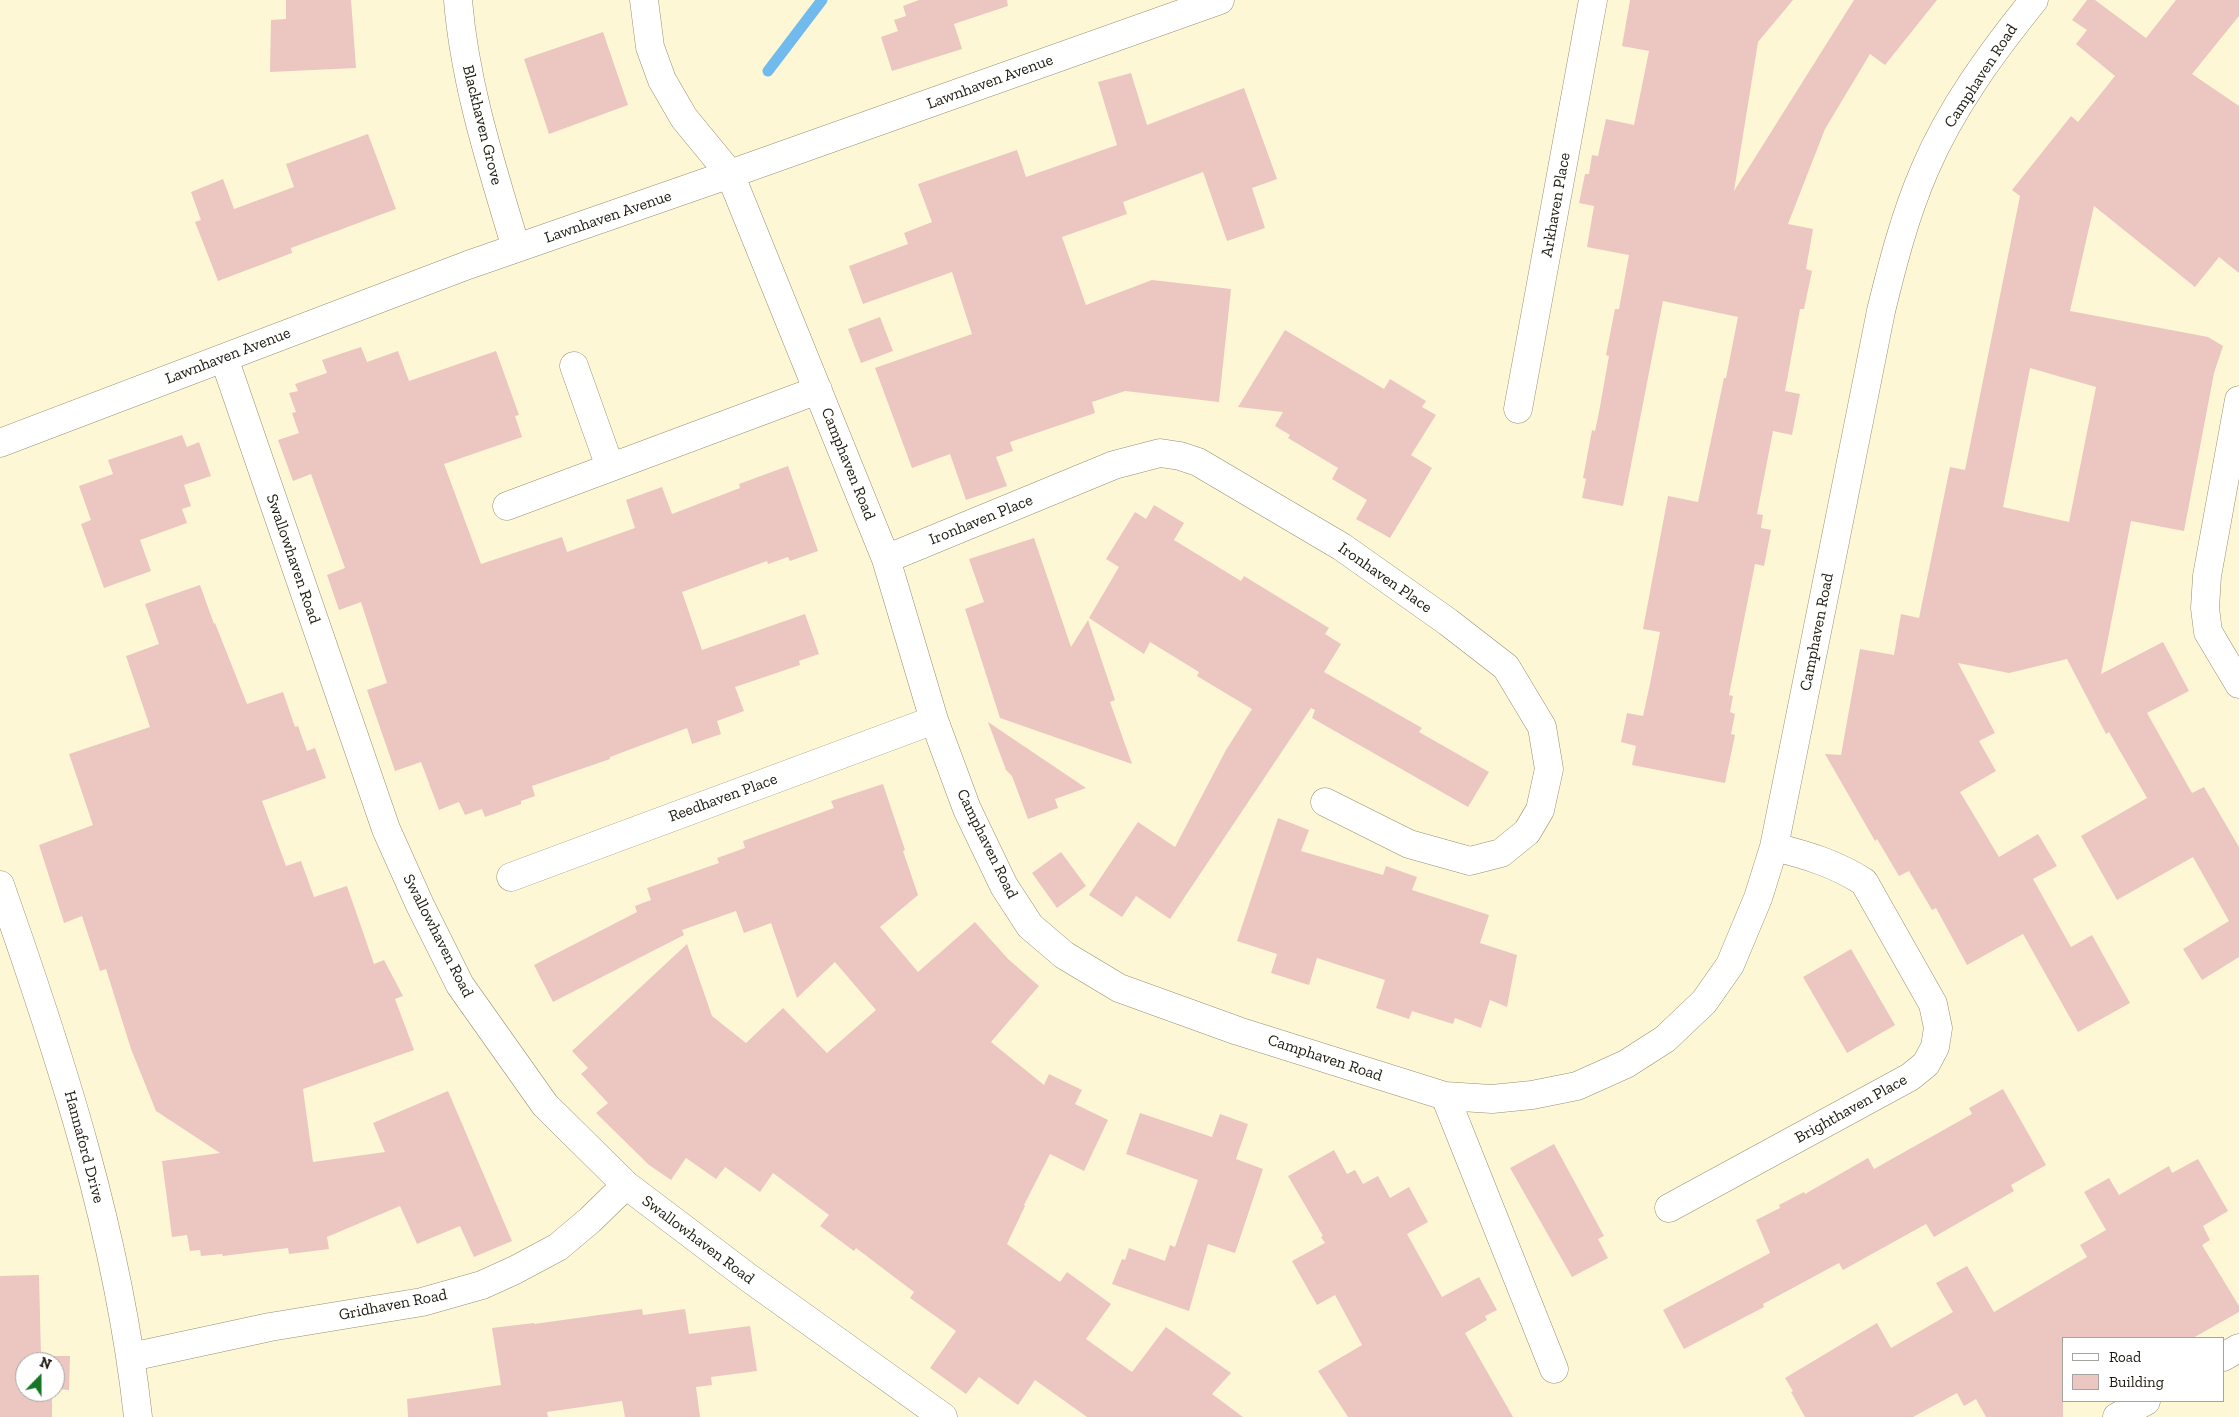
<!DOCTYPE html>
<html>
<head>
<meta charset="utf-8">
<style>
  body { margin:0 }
  #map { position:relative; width:2239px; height:1417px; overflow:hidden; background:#fef7d6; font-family:"Zilla Slab",serif }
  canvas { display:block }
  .legend { position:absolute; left:2062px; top:1337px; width:162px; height:65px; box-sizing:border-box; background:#fff; border:1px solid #a5a49f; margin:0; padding:6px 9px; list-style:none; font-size:15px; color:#1d1b0f }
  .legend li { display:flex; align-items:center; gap:10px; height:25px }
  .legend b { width:25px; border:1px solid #a5a49f }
  .north { position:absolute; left:15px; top:1352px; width:50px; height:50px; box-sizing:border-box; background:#fff; border:1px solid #a5a49f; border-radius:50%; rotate:22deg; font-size:14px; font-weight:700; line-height:20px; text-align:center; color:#1d1b0f }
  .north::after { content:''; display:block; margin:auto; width:18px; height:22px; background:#167626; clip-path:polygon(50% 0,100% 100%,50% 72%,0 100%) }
</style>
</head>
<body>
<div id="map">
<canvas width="2239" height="1417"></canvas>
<ul class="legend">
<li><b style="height:6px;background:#fff"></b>Road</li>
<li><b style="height:14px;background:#ecc6c1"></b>Building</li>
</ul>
<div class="north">N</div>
</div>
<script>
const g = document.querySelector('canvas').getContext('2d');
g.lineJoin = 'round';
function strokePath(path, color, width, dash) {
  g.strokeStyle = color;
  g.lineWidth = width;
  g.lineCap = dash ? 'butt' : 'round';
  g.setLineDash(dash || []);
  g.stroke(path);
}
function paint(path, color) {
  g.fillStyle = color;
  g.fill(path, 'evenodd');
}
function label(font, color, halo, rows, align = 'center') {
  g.font = font + ' "Zilla Slab",serif';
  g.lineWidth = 4;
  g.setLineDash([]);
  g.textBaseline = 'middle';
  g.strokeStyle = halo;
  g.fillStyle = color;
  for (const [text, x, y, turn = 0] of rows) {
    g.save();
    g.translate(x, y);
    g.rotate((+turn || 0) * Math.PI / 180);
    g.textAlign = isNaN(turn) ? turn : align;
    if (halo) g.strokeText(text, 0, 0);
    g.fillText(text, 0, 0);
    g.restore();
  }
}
strokePath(new Path2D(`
  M 768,71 L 822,0`), '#70baee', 11);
paint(new Path2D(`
  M 286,0 L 351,0 L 356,68 L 270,72 L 271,20 L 286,19 Z
  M 919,0 L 1007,0 L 1008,6 L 954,24 L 962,49 L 892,71 L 881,37 L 898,31 L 894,20 L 906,16 L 903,6 Z
  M 1630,0 L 1793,0 L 1758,42 L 1734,191 L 1854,0 L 1937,0 L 1885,65 L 1870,54 L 1825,129 L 1788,224 L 1813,229 L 1806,269 L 1812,271 L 1804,309 L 1800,309 L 1785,391 L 1800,394 L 1792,435 L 1773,431 L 1757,514 L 1763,515 L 1761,528 L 1771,530 L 1764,566 L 1755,564 L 1729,695 L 1733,696 L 1730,712 L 1735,714 L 1731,734 L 1735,735 L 1725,783 L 1632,765 L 1636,746 L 1621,742 L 1627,713 L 1643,716 L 1650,684 L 1660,632 L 1643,629 L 1668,496 L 1698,502 L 1724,378 L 1726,378 L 1738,317 L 1663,301 L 1623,506 L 1582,498 L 1586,479 L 1583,478 L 1592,430 L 1595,431 L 1599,412 L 1609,356 L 1606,355 L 1615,309 L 1619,309 L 1629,255 L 1587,247 L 1594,206 L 1579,203 L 1585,174 L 1589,174 L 1592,155 L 1598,156 L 1606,119 L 1634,125 L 1649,51 L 1622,46 Z
  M 2087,0 L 2095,0 L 2146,38 L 2176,0 L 2239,0 L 2239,16 L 2192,74 L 2239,106 L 2239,273 L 2219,257 L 2195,287 L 2094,206 L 2070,311 L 2208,337 L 2223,346 L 2214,373 L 2184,531 L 2131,521 L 2101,674 L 2163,642 L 2189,691 L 2147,713 L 2192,793 L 2204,787 L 2239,847 L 2239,957 L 2202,980 L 2183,949 L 2229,921 L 2193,857 L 2117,900 L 2081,836 L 2147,798 L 2109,732 L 2106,734 L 2067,659 L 2009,673 L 1958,663 L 1995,733 L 1979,741 L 1996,771 L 1960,792 L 1999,857 L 2038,834 L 2057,866 L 2033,879 L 2071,947 L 2092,935 L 2130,1003 L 2078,1032 L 2023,934 L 1967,965 L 1936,908 L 1932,910 L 1909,871 L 1899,876 L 1877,839 L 1875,841 L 1825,754 L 1841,755 L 1860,649 L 1894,655 L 1901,614 L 1919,618 L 1950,467 L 1965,470 L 2020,196 L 2012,190 L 2071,116 L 2078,122 L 2115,76 L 2076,44 L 2087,30 L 2072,20 ZM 2030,368 L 2096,387 L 2069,522 L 2003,507 Z
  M 603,32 L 628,105 L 549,134 L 524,59 Z
  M 1131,73 L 1147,125 L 1244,88 L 1277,179 L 1252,188 L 1265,228 L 1227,241 L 1203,172 L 1123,202 L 1127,214 L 1062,237 L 1086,305 L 1152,280 L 1231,289 L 1219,402 L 1125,391 L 1092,402 L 1095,413 L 1010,442 L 1013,451 L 996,457 L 1007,486 L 966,500 L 950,454 L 912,468 L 875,368 L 972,334 L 952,272 L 863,304 L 849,266 L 908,244 L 904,233 L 932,222 L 918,184 L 1017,150 L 1026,177 L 1117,145 L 1098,82 Z
  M 368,134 L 396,209 L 291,248 L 292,253 L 218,281 L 195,222 L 201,220 L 191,192 L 223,179 L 234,209 L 294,187 L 286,164 Z
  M 880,317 L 893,351 L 861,363 L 848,329 Z
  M 1285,330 L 1384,389 L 1390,379 L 1426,401 L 1422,407 L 1436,415 L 1411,455 L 1432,468 L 1390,538 L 1356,519 L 1367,500 L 1332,479 L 1338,468 L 1288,438 L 1290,435 L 1275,426 L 1283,412 L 1238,407 Z
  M 361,347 L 367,362 L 398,351 L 409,381 L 496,351 L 519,415 L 515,416 L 522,437 L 444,464 L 481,564 L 562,537 L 567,552 L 635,528 L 626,500 L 662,487 L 672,514 L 740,488 L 739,484 L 788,466 L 818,551 L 790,561 L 788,557 L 768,564 L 767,561 L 682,592 L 702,650 L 805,614 L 819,654 L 799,661 L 800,665 L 735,687 L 744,711 L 717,721 L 721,734 L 692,744 L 687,728 L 610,757 L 610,759 L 532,786 L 535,796 L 521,801 L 521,804 L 485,817 L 482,809 L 465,815 L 459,802 L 439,810 L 421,762 L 395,771 L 367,690 L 387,683 L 361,602 L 339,610 L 327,575 L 345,568 L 311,474 L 293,481 L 278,440 L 299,433 L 292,413 L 296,412 L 289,393 L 298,391 L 295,384 L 327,373 L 322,360 Z
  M 182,435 L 187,447 L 199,442 L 211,476 L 184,485 L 191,506 L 182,509 L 187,523 L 140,540 L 151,571 L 104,588 L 81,524 L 91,520 L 79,486 L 113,474 L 108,460 Z
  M 1154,505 L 1184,523 L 1174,540 L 1241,581 L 1244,576 L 1329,628 L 1325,634 L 1341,644 L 1324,672 L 1422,728 L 1419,732 L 1489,772 L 1468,807 L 1312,718 L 1315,710 L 1311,708 L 1170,919 L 1136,896 L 1122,917 L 1089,895 L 1138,822 L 1175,847 L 1226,750 L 1252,709 L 1197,676 L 1199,672 L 1150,642 L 1144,654 L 1089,618 L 1119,567 L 1106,559 L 1135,512 L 1146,519 Z
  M 1034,538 L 1071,647 L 1088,620 L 1115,700 L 1110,702 L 1132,764 L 1000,718 L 965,609 L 984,602 L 969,559 Z
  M 200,585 L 214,624 L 215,623 L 247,704 L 283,692 L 295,727 L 298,726 L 307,751 L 315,748 L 326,778 L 262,801 L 286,866 L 301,861 L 314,897 L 347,886 L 374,964 L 384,960 L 403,996 L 395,999 L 414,1050 L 303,1089 L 313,1162 L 385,1152 L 373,1123 L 448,1091 L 512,1241 L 474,1257 L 460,1226 L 417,1244 L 400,1206 L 327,1237 L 329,1249 L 289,1254 L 288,1248 L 223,1256 L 222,1254 L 201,1256 L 200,1250 L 190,1251 L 187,1235 L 172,1237 L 162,1161 L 220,1153 L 156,1111 L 131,1049 L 106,969 L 100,971 L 82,916 L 64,923 L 39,845 L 93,825 L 69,754 L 150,727 L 126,656 L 159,644 L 145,604 Z
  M 988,722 L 1086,788 L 1055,799 L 1058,808 L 1028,819 L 1012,776 L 1006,770 Z
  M 883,784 L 905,850 L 903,851 L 918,895 L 880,927 L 918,972 L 975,922 L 1008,959 L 1039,986 L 991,1042 L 1044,1085 L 1049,1074 L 1082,1090 L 1075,1104 L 1108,1120 L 1084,1171 L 1050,1154 L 1024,1205 L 1025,1206 L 1007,1244 L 1060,1282 L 1067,1272 L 1111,1304 L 1086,1339 L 1132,1372 L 1166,1327 L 1231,1373 L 1212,1394 L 1243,1417 L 1087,1417 L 1035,1380 L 1018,1405 L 979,1377 L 966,1394 L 930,1368 L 956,1331 L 910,1298 L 914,1292 L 856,1248 L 854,1251 L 820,1226 L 829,1215 L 773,1173 L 760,1192 L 725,1167 L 716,1179 L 686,1158 L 671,1180 L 649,1165 L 596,1113 L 608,1103 L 581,1074 L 588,1068 L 572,1051 L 687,944 L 712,1016 L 746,1043 L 783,1008 L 827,1053 L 876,1010 L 835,962 L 797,998 L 771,923 L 744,933 L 736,911 L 682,930 L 684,935 L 553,1002 L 534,965 L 637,912 L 635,906 L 651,900 L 647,888 L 719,863 L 717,858 L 745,848 L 743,841 L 834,808 L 831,801 Z
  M 1278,818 L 1309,830 L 1301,851 L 1383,875 L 1386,866 L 1417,877 L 1412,890 L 1489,915 L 1480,943 L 1517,955 L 1507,1007 L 1490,1000 L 1481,1028 L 1455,1018 L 1453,1024 L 1412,1011 L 1409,1019 L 1376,1008 L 1385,980 L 1317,958 L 1309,985 L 1271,973 L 1277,954 L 1237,941 Z
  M 1061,852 L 1086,886 L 1057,908 L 1032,873 Z
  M 1851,949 L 1895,1025 L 1847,1053 L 1803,977 Z
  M 2003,1089 L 2046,1165 L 2011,1185 L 2014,1191 L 1934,1237 L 1926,1224 L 1843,1270 L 1839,1263 L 1763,1304 L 1764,1307 L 1684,1349 L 1663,1310 L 1770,1253 L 1756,1220 L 1780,1208 L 1779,1205 L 1804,1192 L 1805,1194 L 1868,1158 L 1874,1169 L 1972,1114 L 1969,1108 Z
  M 1140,1113 L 1212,1137 L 1220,1114 L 1248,1124 L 1236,1159 L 1263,1169 L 1235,1253 L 1208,1244 L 1189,1311 L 1112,1284 L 1122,1259 L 1125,1260 L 1129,1248 L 1165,1261 L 1170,1245 L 1175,1247 L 1198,1180 L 1126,1154 Z
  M 1554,1144 L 1604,1236 L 1598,1239 L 1608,1258 L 1572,1277 L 1510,1168 Z
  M 1334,1150 L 1347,1174 L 1355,1170 L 1363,1184 L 1378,1176 L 1390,1198 L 1409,1187 L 1428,1222 L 1407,1234 L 1442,1297 L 1479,1277 L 1497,1310 L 1485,1316 L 1487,1320 L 1465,1333 L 1513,1417 L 1348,1417 L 1318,1371 L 1362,1345 L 1335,1295 L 1317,1305 L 1292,1261 L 1325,1243 L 1321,1237 L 1323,1236 L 1288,1176 Z
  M 2198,1159 L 2228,1211 L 2203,1226 L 2210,1240 L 2202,1245 L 2239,1306 L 2239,1312 L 2193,1338 L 2063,1338 L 2063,1417 L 1986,1417 L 1976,1399 L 1964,1406 L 1957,1393 L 1913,1417 L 1805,1417 L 1791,1392 L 1793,1391 L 1785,1378 L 1877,1323 L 1891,1348 L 1953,1312 L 1936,1283 L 1967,1266 L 1994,1312 L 2087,1257 L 2080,1245 L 2106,1230 L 2084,1192 L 2109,1178 L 2119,1195 L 2169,1166 L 2172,1173 Z
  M 39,1275 L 41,1356 L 70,1356 L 69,1390 L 55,1389 L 55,1362 L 25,1362 L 25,1392 L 52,1392 L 52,1417 L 0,1417 L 0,1276 Z
  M 642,1309 L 643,1315 L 685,1309 L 689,1334 L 750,1326 L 757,1371 L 711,1377 L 712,1385 L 696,1387 L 700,1417 L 625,1417 L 622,1401 L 547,1412 L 548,1417 L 408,1417 L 407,1399 L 501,1385 L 492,1328 L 534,1323 L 534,1324 Z`), '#ecc6c1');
const minor = new Path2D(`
  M 458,0 C 465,86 492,167 516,248
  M 644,0 L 650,47 L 662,80 L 684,118 L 730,174 L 886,559 L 934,720 L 967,809 L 1004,886 L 1030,926 L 1064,955 L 1119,988 L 1238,1031 L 1445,1096 L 1492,1099 L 1532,1095 L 1577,1086 L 1626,1064 L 1665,1039 L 1704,1002 L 1730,965 L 1758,898 L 1774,847 L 1881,311 C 1893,262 1905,215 1925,169 C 1951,108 1992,52 2034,0
  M 224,358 L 386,829 L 420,905 L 460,985 L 545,1105 L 626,1185 L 749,1278 L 943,1417
  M 574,366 L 610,467
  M 2239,400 L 2207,576 L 2205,608 L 2208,632 L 2239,684
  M 1518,409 L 1593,0
  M 0,443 L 468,265 L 730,174 L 1220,0
  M 507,506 L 818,390
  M 886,559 L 1114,465 L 1160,453 L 1180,456 L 1198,462 L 1342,547 L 1448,622 L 1506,667 L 1542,727 L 1549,769 L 1540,810 L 1527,832 L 1501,853 L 1470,861 L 1409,844 L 1325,802
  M 511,877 L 934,720
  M 1445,1096 L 1554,1369
  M 1669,1208 L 1910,1077 L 1926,1064 L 1935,1047 L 1938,1028 L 1933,1004 L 1864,882 C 1836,864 1807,855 1774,847
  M 131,1357 L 270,1327 L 422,1302 L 482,1285 L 515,1270 L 558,1247 L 590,1220 L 626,1185
  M 2223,1357 L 2239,1348
  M 2117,1417 L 2146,1401`);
const tertiary = new Path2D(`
  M 0,885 C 61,1058 118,1233 138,1417`);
strokePath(minor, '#969072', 29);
strokePath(tertiary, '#969072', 29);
strokePath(minor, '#fff', 28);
strokePath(tertiary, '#fff', 28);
label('16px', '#1d1b0f', '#fff', [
  ["Camphaven Road",1981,76,-57],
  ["Lawnhaven Avenue",990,82,-20],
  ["Blackhaven Grove",482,125,76],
  ["Arkhaven Place",1556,205,-80],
  ["Lawnhaven Avenue",608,217,-19],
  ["Lawnhaven Avenue",228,356,-21],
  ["Camphaven Road",848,464,68],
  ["Ironhaven Place",981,520,-22],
  ["Swallowhaven Road",293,559,71],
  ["Ironhaven Place",1385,578,35],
  ["Camphaven Road",1817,632,-79],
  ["Reedhaven Place",723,798,-20],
  ["Camphaven Road",987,844,64],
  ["Swallowhaven Road",438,936,63],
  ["Camphaven Road",1325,1058,18],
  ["Brighthaven Place",1851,1109,-29],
  ["Hannaford Drive",84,1147,75],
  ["Swallowhaven Road",698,1240,37],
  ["Gridhaven Road",393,1305,-11]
]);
</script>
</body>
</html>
